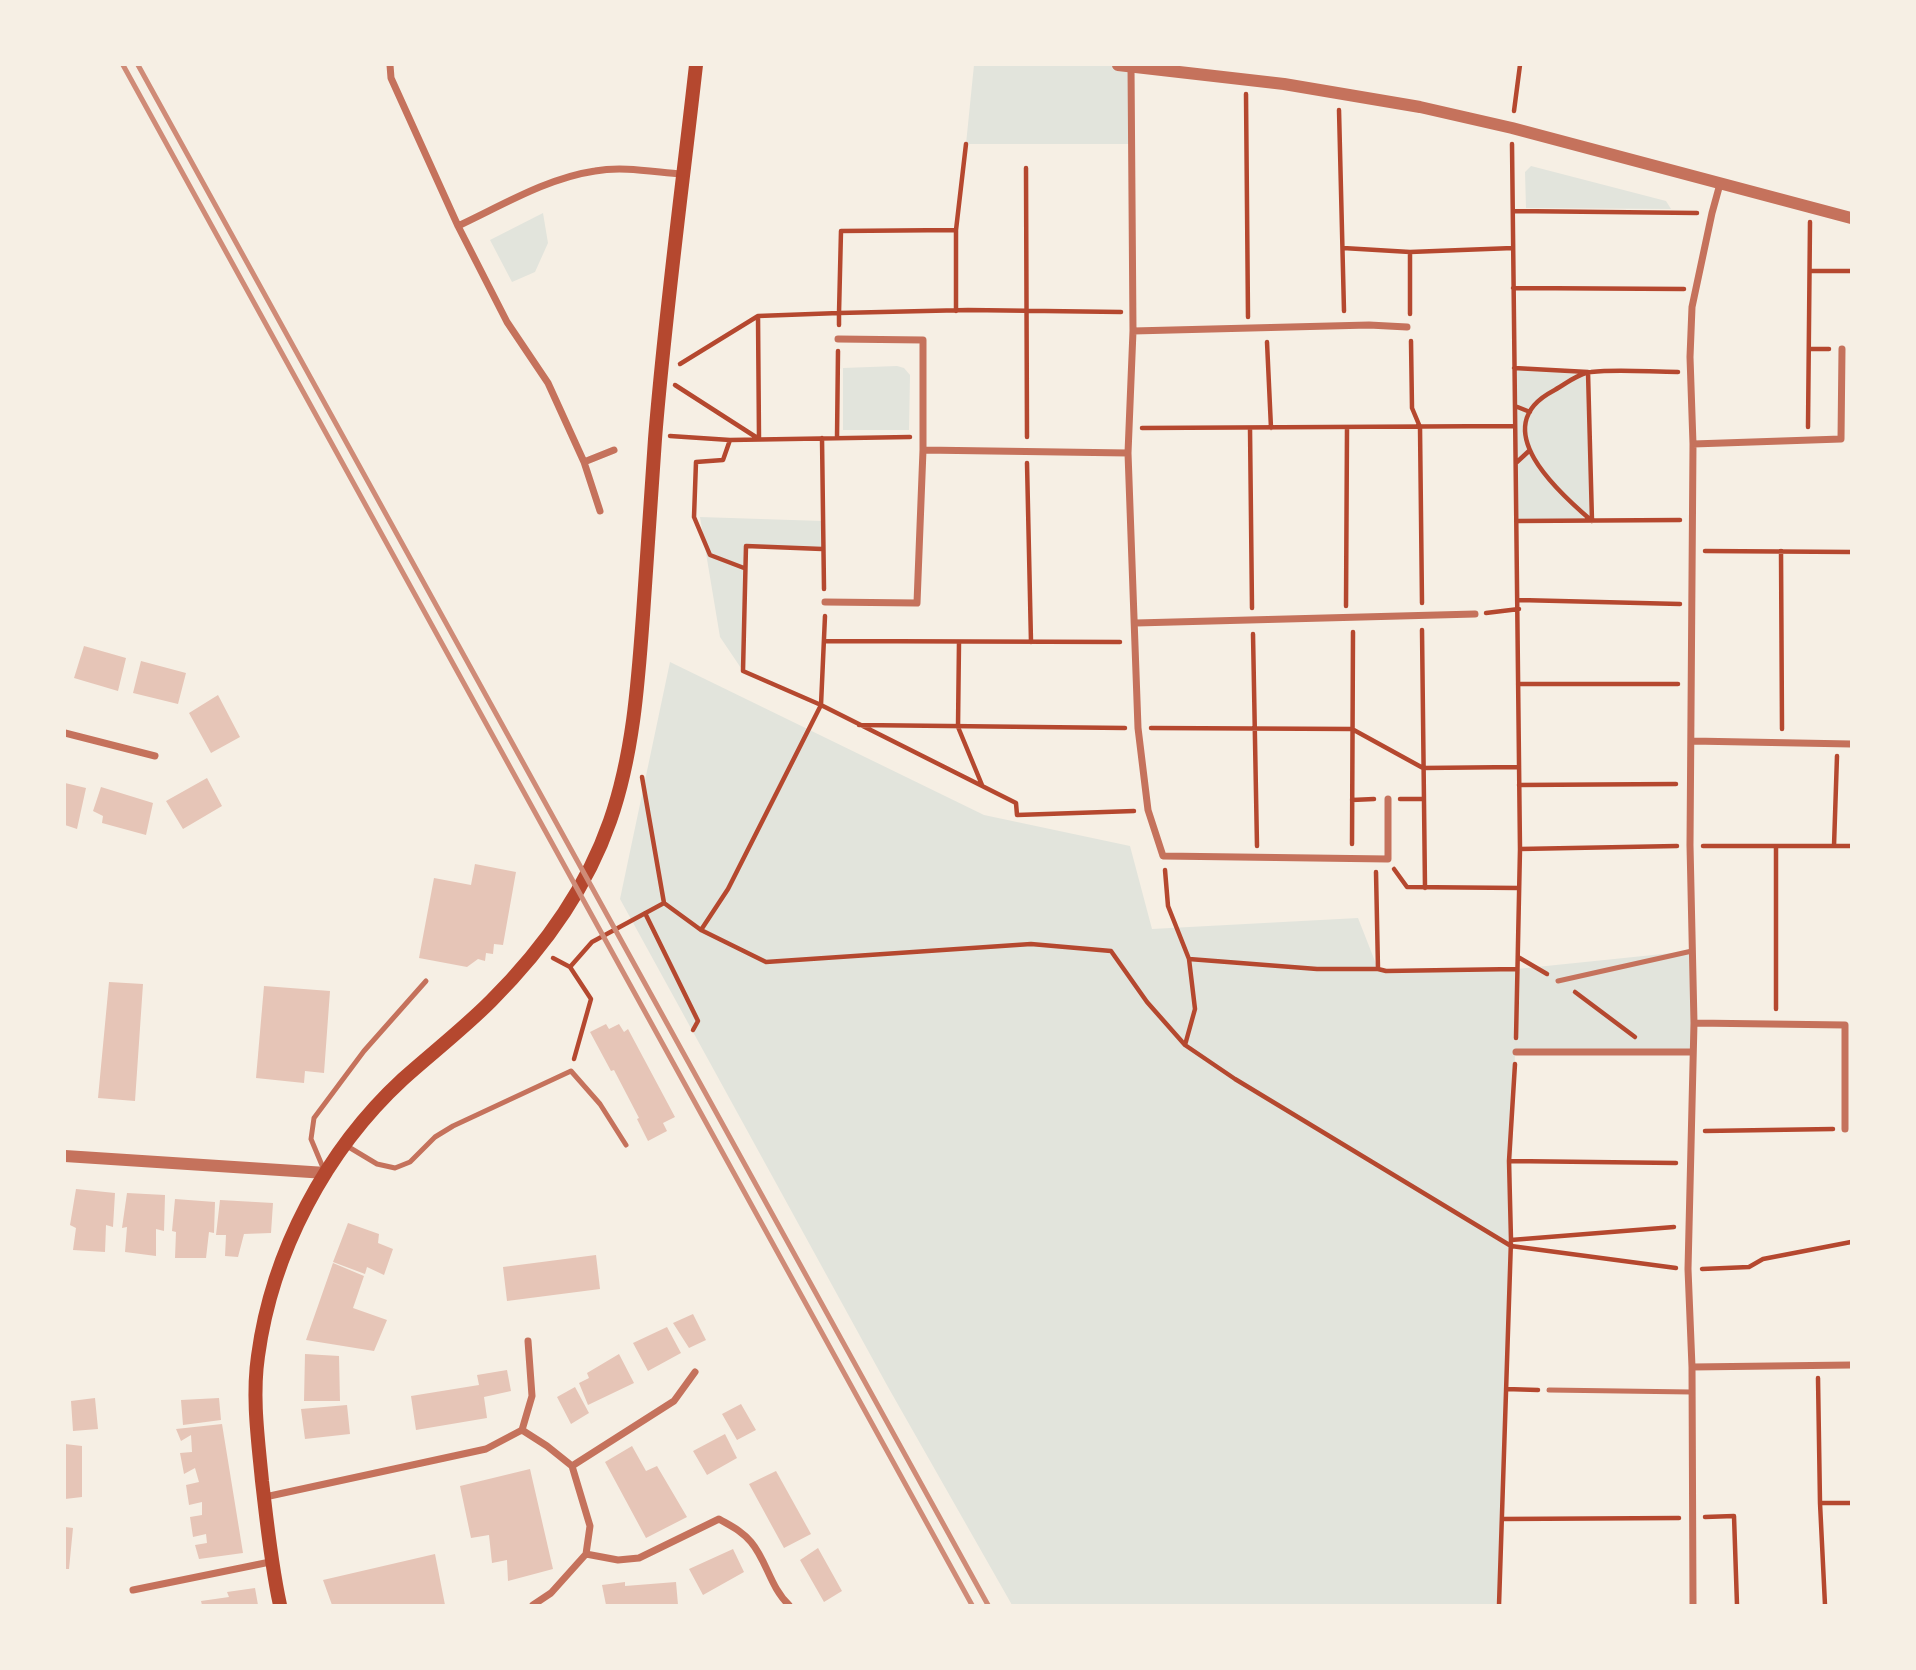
<!DOCTYPE html>
<html>
<head>
<meta charset="utf-8">
<style>
  body { margin:0 }
  #map { position:relative; width:1916px; height:1670px; overflow:hidden; background:#f6efe4; font-family:Montserrat,sans-serif }
  canvas { display:block }
  .frame { position:absolute; inset:0; border:66px solid #f6efe4; pointer-events:none }
</style>
</head>
<body>
<div id="map">
<canvas width="1916" height="1670"></canvas>
<div class="frame"></div>
</div>
<script>
const g = document.querySelector('canvas').getContext('2d');
g.lineJoin = 'round';
function paint(path, color) {
  g.fillStyle = color;
  g.fill(path, 'evenodd');
}
function strokePath(path, color, width, dash) {
  g.strokeStyle = color;
  g.lineWidth = width;
  g.lineCap = dash ? 'butt' : 'round';
  g.setLineDash(dash || []);
  g.stroke(path);
}
paint(new Path2D(`
  M 974,65 L 1131,66 L 1132,144 L 966,144 Z
  M 1531,166 L 1666,201 L 1671,209 L 1526,208 L 1525,172 Z
  M 543,213 L 548,243 L 535,272 L 512,282 L 490,240 Z
  M 897,366 L 904,368 L 910,375 L 909,430 L 843,430 L 843,368 Z
  M 1514,368 L 1588,372 L 1592,521 L 1517,521 Z
  M 700,517 L 822,521 L 822,549 L 746,546 L 743,671 L 720,637 Z
  M 670,662 L 984,815 L 1130,846 L 1152,929 L 1358,918 L 1378,969 L 1517,969 L 1692,951 L 1693,1052 L 1515,1053 L 1500,1605 L 1012,1605 L 888,1387 L 620,899 Z`), '#e2e4dc');
paint(new Path2D(`
  M 84,646 L 126,658 L 118,691 L 74,678 Z
  M 141,661 L 186,673 L 178,704 L 133,693 Z
  M 218,695 L 240,737 L 211,753 L 189,713 Z
  M 207,778 L 222,806 L 183,829 L 166,801 Z
  M 65,783 L 86,788 L 77,829 L 65,825 Z
  M 101,787 L 153,803 L 146,835 L 102,823 L 103,816 L 93,811 Z
  M 475,864 L 516,872 L 503,945 L 494,944 L 493,954 L 486,953 L 485,961 L 478,959 L 467,967 L 419,958 L 434,878 L 471,885 Z
  M 109,982 L 143,984 L 135,1101 L 98,1098 Z
  M 264,986 L 330,991 L 324,1073 L 305,1071 L 304,1083 L 256,1078 Z
  M 606,1024 L 609,1029 L 619,1024 L 624,1032 L 628,1029 L 675,1117 L 663,1123 L 667,1131 L 648,1141 L 637,1119 L 639,1118 L 614,1070 L 611,1071 L 590,1032 Z
  M 76,1189 L 115,1193 L 113,1227 L 106,1225 L 105,1252 L 73,1250 L 76,1228 L 70,1225 Z
  M 127,1193 L 165,1195 L 164,1231 L 156,1229 L 156,1256 L 125,1252 L 127,1227 L 122,1228 Z
  M 175,1199 L 215,1202 L 214,1233 L 209,1232 L 206,1258 L 175,1258 L 176,1232 L 172,1231 Z
  M 220,1200 L 273,1203 L 271,1233 L 244,1234 L 238,1257 L 225,1256 L 226,1235 L 216,1235 Z
  M 348,1223 L 379,1234 L 378,1243 L 393,1249 L 384,1275 L 367,1267 L 365,1274 L 333,1262 Z
  M 596,1255 L 600,1289 L 507,1301 L 503,1267 Z
  M 333,1263 L 364,1276 L 353,1308 L 387,1320 L 374,1351 L 306,1340 Z
  M 693,1314 L 706,1340 L 689,1348 L 673,1323 Z
  M 667,1327 L 681,1353 L 648,1371 L 633,1343 Z
  M 305,1354 L 339,1356 L 340,1401 L 304,1401 Z
  M 619,1354 L 634,1383 L 588,1405 L 579,1383 L 589,1378 L 587,1373 Z
  M 507,1370 L 511,1391 L 484,1397 L 487,1418 L 416,1430 L 411,1396 L 479,1385 L 477,1375 Z
  M 575,1387 L 589,1413 L 571,1424 L 557,1397 Z
  M 95,1398 L 98,1429 L 73,1431 L 71,1401 Z
  M 219,1398 L 221,1420 L 183,1425 L 181,1400 Z
  M 741,1404 L 756,1430 L 737,1440 L 722,1414 Z
  M 347,1405 L 350,1434 L 305,1439 L 301,1409 Z
  M 222,1424 L 243,1553 L 199,1559 L 195,1545 L 207,1543 L 206,1534 L 193,1537 L 190,1517 L 202,1515 L 202,1502 L 189,1505 L 186,1485 L 199,1482 L 195,1468 L 184,1474 L 180,1453 L 192,1452 L 191,1435 L 181,1441 L 176,1429 Z
  M 725,1434 L 737,1458 L 707,1475 L 693,1451 Z
  M 65,1444 L 82,1446 L 82,1497 L 65,1499 Z
  M 632,1446 L 646,1471 L 657,1466 L 687,1517 L 646,1538 L 605,1462 Z
  M 530,1469 L 553,1569 L 508,1581 L 507,1560 L 492,1563 L 489,1535 L 471,1538 L 460,1486 Z
  M 776,1471 L 811,1534 L 784,1548 L 749,1484 Z
  M 65,1527 L 73,1528 L 69,1569 L 65,1569 Z
  M 818,1548 L 842,1591 L 824,1602 L 800,1560 Z
  M 733,1549 L 744,1572 L 703,1595 L 689,1569 Z
  M 435,1554 L 445,1605 L 332,1605 L 323,1580 Z
  M 625,1582 L 625,1586 L 676,1582 L 678,1605 L 606,1605 L 602,1585 Z
  M 255,1588 L 258,1605 L 202,1605 L 201,1601 L 229,1597 L 227,1592 Z`), '#e6c5b7');
strokePath(new Path2D(`
  M 1246,94 L 1248,317
  M 1339,110 L 1344,311
  M 1514,111 L 1520,65
  M 1512,144 L 1520,849 L 1516,1038
  M 1026,168 L 1027,437
  M 1513,211 L 1697,213
  M 956,230 L 841,231 L 839,313 L 968,310 L 1121,312
  M 1343,248 L 1410,252 L 1410,314
  M 1410,252 L 1513,248
  M 1810,271 L 1851,271
  M 1513,288 L 1684,289
  M 956,311 L 956,230 L 966,144
  M 758,316 L 759,438
  M 1411,341 L 1412,408 L 1420,427 L 1422,603
  M 1267,342 L 1271,428
  M 1810,349 L 1829,349
  M 680,364 L 758,316 L 839,313 L 839,325
  M 1514,368 L 1588,372 L 1592,521 C 1558,492 1485,427 1553,391 C 1564,385 1579,373 1591,372 C 1619,369 1650,372 1678,372
  M 675,385 L 759,439
  M 1515,406 L 1530,412
  M 1808,427 L 1810,222
  M 1142,428 L 1515,426
  M 1250,428 L 1252,608
  M 670,436 L 730,440 L 910,437
  M 822,438 L 824,589
  M 837,438 L 838,351
  M 730,440 L 723,460 L 696,462 L 694,517 L 710,555 L 744,568
  M 1517,462 L 1530,450
  M 1027,463 L 1031,642
  M 1517,521 L 1680,520
  M 822,549 L 746,546 L 743,671 L 821,705 L 825,616
  M 1705,551 L 1851,552
  M 1781,551 L 1782,729
  M 1519,600 L 1680,604
  M 1346,606 L 1347,428
  M 1486,613 L 1519,609
  M 1422,630 L 1425,888
  M 1253,634 L 1257,846
  M 824,641 L 1120,642
  M 959,642 L 958,727 L 982,785
  M 1518,684 L 1678,684
  M 859,725 L 1125,728
  M 1151,728 L 1352,729 L 1423,768 L 1519,767
  M 642,777 L 664,903
  M 1519,785 L 1676,784
  M 1400,799 L 1424,799
  M 1352,800 L 1374,799
  M 1352,844 L 1353,632
  M 1703,846 L 1851,846
  M 1834,846 L 1837,756
  M 1520,849 L 1677,846
  M 1394,869 L 1407,887 L 1519,888
  M 1165,870 L 1168,906 L 1189,959 L 1195,1009 L 1185,1045
  M 1376,872 L 1378,969
  M 645,913 L 698,1021 L 693,1030
  M 701,930 L 728,889 L 821,705 L 1016,803 L 1017,815 L 1134,811
  M 1518,957 L 1547,974
  M 553,958 L 570,967 L 592,942 L 664,903 L 701,930 L 766,962 L 1031,944 L 1111,951 L 1147,1002 L 1185,1045 L 1235,1079 L 1511,1246 L 1676,1268
  M 1189,959 L 1317,969 L 1378,969 L 1386,971 L 1517,969
  M 570,967 L 591,999 L 574,1059
  M 1575,992 L 1635,1037
  M 1776,1009 L 1776,846
  M 1705,1131 L 1833,1129
  M 1509,1161 L 1676,1163
  M 1511,1240 L 1674,1227
  M 1702,1269 L 1749,1267 L 1763,1259 L 1851,1242
  M 1818,1378 L 1820,1503 L 1851,1503
  M 1506,1389 L 1538,1390
  M 1820,1503 L 1825,1605
  M 1705,1517 L 1734,1516 L 1737,1605
  M 1502,1519 L 1679,1518
  M 1499,1605 L 1511,1240 L 1509,1161 L 1515,1064`), '#b5482f', 4.5);
strokePath(new Path2D(`
  M 1558,981 L 1692,951
  M 347,1146 L 377,1164 L 395,1168 L 410,1162 L 435,1137 L 453,1126 L 571,1071 L 600,1104 L 626,1145
  M 324,1170 L 311,1139 L 314,1118 L 364,1051 L 426,981
  M 1549,1390 L 1691,1392`), '#c5725c', 5);
strokePath(new Path2D(`
  M 390,65 L 391,78 L 458,226 L 507,322 L 548,383 L 584,462 L 600,511
  M 1131,66 L 1133,331 L 1128,453 L 1138,728 L 1148,810 L 1163,856 L 1388,859 L 1388,799
  M 458,226 C 501,206 547,178 595,171 C 623,166 654,172 682,174
  M 1133,331 L 1369,325 L 1407,327
  M 1693,444 L 1841,439 L 1842,349
  M 923,450 L 1128,453
  M 584,462 L 614,450
  M 825,602 L 917,603 L 923,450 L 923,340 L 838,339
  M 1136,623 L 1475,614
  M 65,733 L 155,756
  M 1692,741 L 1851,744
  M 1694,1023 L 1845,1025 L 1845,1129
  M 1516,1052 L 1693,1052
  M 1692,1367 L 1851,1365
  M 522,1430 L 547,1446 L 572,1466 L 590,1526 L 586,1554 L 551,1593 L 533,1605
  M 572,1466 L 674,1401 L 695,1372
  M 265,1497 L 486,1449 L 522,1430 L 532,1396 L 528,1341
  M 586,1554 L 618,1560 L 639,1558 L 719,1519 C 731,1526 742,1531 751,1542 C 767,1561 770,1587 789,1605
  M 133,1590 L 270,1562
  M 1693,1605 L 1692,1367 L 1688,1269 L 1694,1023 L 1690,845 L 1693,444 L 1690,357 L 1692,307 L 1712,213 L 1720,184`), '#c5725c', 7);
strokePath(new Path2D(`
  M 1118,65 L 1284,84 L 1420,107 L 1512,128 L 1851,218
  M 65,1156 L 326,1173`), '#c5725c', 12);
strokePath(new Path2D(`
  M 280,1605 C 271,1564 267,1523 262,1481 C 258,1439 252,1397 258,1356 C 272,1252 326,1150 403,1079 C 432,1053 463,1029 491,1001 C 542,950 586,890 610,821 C 633,755 638,684 643,615 C 647,556 651,498 655,439 C 665,314 682,190 696,65`), '#b5482f', 14);
strokePath(new Path2D(`
  M 123,65 L 972,1605
  M 138,65 L 988,1605`), '#cf8b77', 5);
</script>
</body>
</html>
